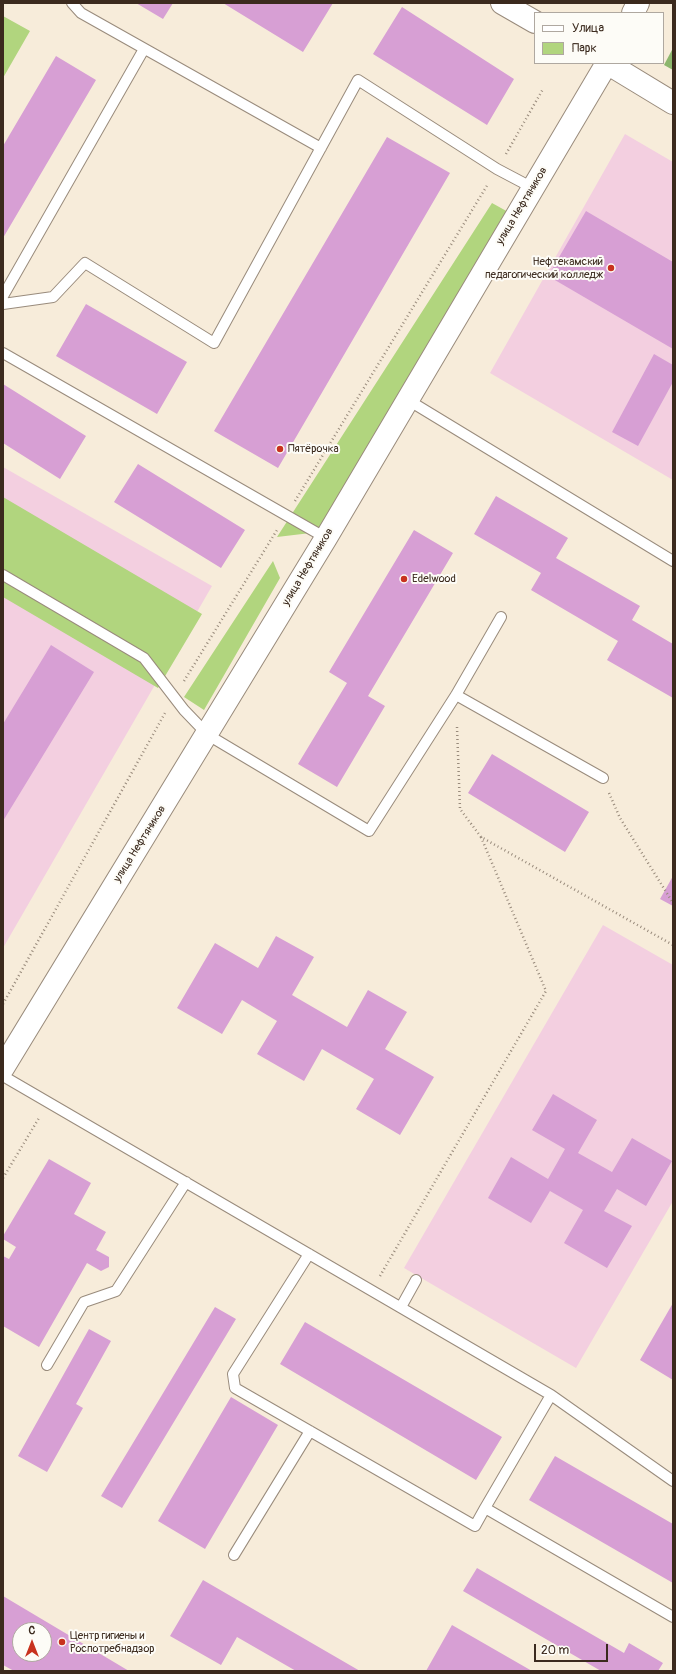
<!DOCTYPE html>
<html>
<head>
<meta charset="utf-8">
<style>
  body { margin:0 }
  #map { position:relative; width:676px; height:1674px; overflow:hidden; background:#f7ecda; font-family:Pangolin,sans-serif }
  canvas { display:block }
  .frame { position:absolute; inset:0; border:4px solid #3b2a1e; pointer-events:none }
  .legend { position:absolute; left:534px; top:12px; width:130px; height:52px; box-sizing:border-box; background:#fdfcf7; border:1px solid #afa8a0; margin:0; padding:5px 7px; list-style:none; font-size:12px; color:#3b2a1e }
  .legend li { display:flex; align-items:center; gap:8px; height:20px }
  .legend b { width:20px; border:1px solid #afa8a0 }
  .north { position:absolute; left:12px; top:1622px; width:40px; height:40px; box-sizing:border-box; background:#fdfcf7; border:1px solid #afa8a0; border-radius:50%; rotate:0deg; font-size:11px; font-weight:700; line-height:16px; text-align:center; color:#3b2a1e }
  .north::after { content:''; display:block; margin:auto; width:14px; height:18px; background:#c8321e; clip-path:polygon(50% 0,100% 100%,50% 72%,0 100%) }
  .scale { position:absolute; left:534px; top:1644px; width:74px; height:18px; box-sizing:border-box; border:2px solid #3b2a1e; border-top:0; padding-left:5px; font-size:12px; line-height:14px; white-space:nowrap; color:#3b2a1e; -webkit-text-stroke:3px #fdfcf7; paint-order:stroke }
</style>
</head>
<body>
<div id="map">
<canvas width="676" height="1674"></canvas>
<div class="frame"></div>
<ul class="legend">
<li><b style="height:5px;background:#fff"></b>Улица</li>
<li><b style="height:11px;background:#b1d57e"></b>Парк</li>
</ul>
<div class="north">С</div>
<div class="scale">20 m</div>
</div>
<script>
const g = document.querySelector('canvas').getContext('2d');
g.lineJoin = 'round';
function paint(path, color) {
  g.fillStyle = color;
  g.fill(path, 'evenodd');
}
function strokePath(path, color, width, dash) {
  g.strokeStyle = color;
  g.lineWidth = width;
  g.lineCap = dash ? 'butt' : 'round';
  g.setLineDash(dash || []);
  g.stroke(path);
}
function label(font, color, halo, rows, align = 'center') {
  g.font = font + ' Pangolin,sans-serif';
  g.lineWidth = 4;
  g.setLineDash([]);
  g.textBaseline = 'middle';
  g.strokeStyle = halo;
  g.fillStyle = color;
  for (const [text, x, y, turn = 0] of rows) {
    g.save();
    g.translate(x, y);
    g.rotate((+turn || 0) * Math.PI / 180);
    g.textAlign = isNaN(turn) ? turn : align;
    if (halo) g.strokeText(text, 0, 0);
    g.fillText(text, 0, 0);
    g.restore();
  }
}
paint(new Path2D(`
  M 625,134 L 673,162 L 673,480 L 490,373 Z
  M 3,467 L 212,586 L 3,948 Z
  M 603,925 L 673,965 L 673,1201 L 576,1368 L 404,1268 Z`), '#f3cfe0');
paint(new Path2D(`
  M 3,16 L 30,31 L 3,78 Z
  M 492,203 L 510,213 L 319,532 L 277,537 Z
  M 3,497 L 202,614 L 158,688 L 3,597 Z
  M 273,561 L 280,578 L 204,710 L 184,697 Z`), '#b1d57e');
paint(new Path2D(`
  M 673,48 L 673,70 L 664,65 Z`), '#8cb66d');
paint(new Path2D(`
  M 136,3 L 173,3 L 163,19 Z
  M 223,3 L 333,3 L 303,52 Z
  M 402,7 L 514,79 L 487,125 L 373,54 Z
  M 56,56 L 96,80 L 3,238 L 3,146 Z
  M 387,137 L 450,173 L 278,468 L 214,431 Z
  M 586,211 L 673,262 L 673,349 L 548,276 Z
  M 86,304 L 187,362 L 157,414 L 56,356 Z
  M 654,354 L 673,365 L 673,382 L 638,446 L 612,432 Z
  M 3,384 L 86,436 L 60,479 L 3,443 Z
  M 138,464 L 245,530 L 221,568 L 114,502 Z
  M 496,496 L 568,538 L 556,558 L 640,606 L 632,620 L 673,644 L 673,698 L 607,660 L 618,641 L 531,590 L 541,573 L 474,534 Z
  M 414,530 L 453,553 L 368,696 L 385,706 L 337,787 L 298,764 L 347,683 L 329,672 Z
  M 51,645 L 94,672 L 3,821 L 3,724 Z
  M 492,754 L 589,812 L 565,852 L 468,793 Z
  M 673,876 L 673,906 L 660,899 Z
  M 276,936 L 314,957 L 292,995 L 347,1027 L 368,990 L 407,1012 L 385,1049 L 434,1077 L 400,1135 L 356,1109 L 374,1079 L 322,1049 L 304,1081 L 257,1054 L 277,1021 L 242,1000 L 222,1034 L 177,1008 L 215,943 L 258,968 Z
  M 553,1094 L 597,1120 L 578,1153 L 612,1172 L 632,1138 L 672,1161 L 646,1206 L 617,1189 L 604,1211 L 632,1226 L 607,1268 L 564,1243 L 583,1210 L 550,1191 L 531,1223 L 488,1198 L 511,1157 L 548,1179 L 565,1149 L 532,1130 Z
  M 49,1159 L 91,1183 L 74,1214 L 106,1232 L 96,1250 L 109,1257 L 109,1267 L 101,1271 L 87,1263 L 39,1347 L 3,1326 L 3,1256 L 9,1259 L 16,1247 L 3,1239 L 3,1236 Z
  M 673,1303 L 673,1380 L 640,1360 Z
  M 215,1307 L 236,1319 L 122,1508 L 101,1496 Z
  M 305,1322 L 502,1437 L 476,1480 L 280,1364 Z
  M 89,1329 L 111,1341 L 76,1404 L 83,1408 L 47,1472 L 18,1456 Z
  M 231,1397 L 278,1425 L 205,1549 L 158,1521 Z
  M 555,1456 L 673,1524 L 673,1583 L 529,1500 Z
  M 477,1568 L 624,1653 L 629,1643 L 663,1663 L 658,1671 L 601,1671 L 463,1591 Z
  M 203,1580 L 360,1671 L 296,1671 L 237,1637 L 221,1665 L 170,1636 Z
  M 3,1596 L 129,1671 L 14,1671 L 3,1665 ZM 20,1630 L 44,1630 L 44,1654 L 20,1654 Z
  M 452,1625 L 532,1671 L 426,1671 Z`), '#d79fd4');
const service = new Path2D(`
  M 72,3 L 81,13 L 321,148
  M 3,296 L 144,49
  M 3,304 L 53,297 L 85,263 L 214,343 L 358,80 L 497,169 L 533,188
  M 3,353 L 326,538
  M 408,400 L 673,561
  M 3,575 L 144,658 L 184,710 L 208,735 L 369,831 L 456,695 L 501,617
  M 456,695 L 603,778
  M 3,1076 L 551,1395 L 673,1481
  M 309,1254 L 233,1374 L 235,1388 L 475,1526 L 485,1508 L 673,1617
  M 401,1307 L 416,1280
  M 47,1365 L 84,1302 L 116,1291 L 186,1182
  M 485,1508 L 551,1395
  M 234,1555 L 310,1431`);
const secondary = new Path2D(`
  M 502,3 L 535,22
  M 633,13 L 638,3
  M 607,63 L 673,103
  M 3,1068 L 326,538 L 607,63`);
strokePath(service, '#998b7c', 12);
strokePath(secondary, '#998b7c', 24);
strokePath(new Path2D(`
  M 506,154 L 543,89
  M 295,501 L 488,184
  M 184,681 L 277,530
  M 457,727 L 460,809 L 481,837 L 673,945
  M 609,793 L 620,818 L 673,903
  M 3,1004 L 165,713
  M 3,1178 L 39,1118
  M 380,1276 L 546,991 L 481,837`), '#998b7c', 2.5, [1, 3]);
strokePath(service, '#fff', 10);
strokePath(secondary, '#fff', 22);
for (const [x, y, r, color] of [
  [611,268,4,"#c8321e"],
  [280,449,4,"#c8321e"],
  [404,579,4,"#c8321e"],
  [62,1642,4,"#c8321e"]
]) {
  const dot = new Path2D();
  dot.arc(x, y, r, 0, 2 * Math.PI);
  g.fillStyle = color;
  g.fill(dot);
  strokePath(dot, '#fdfcf7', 1.5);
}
label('11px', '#3b2a1e', '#fdfcf7', [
  ["улица Нефтяников",522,206,-59],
  ["улица Нефтяников",308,567,-59],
  ["улица Нефтяников",140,844,-58]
]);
label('11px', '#3b2a1e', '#fdfcf7', [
  ["Нефтекамский",603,262,"right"],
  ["педагогический колледж",603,275,"right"],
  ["Пятёрочка",288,449],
  ["Edelwood",412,579],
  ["Центр гигиены и",70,1636],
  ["Роспотребнадзор",70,1649]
], 'left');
</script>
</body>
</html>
